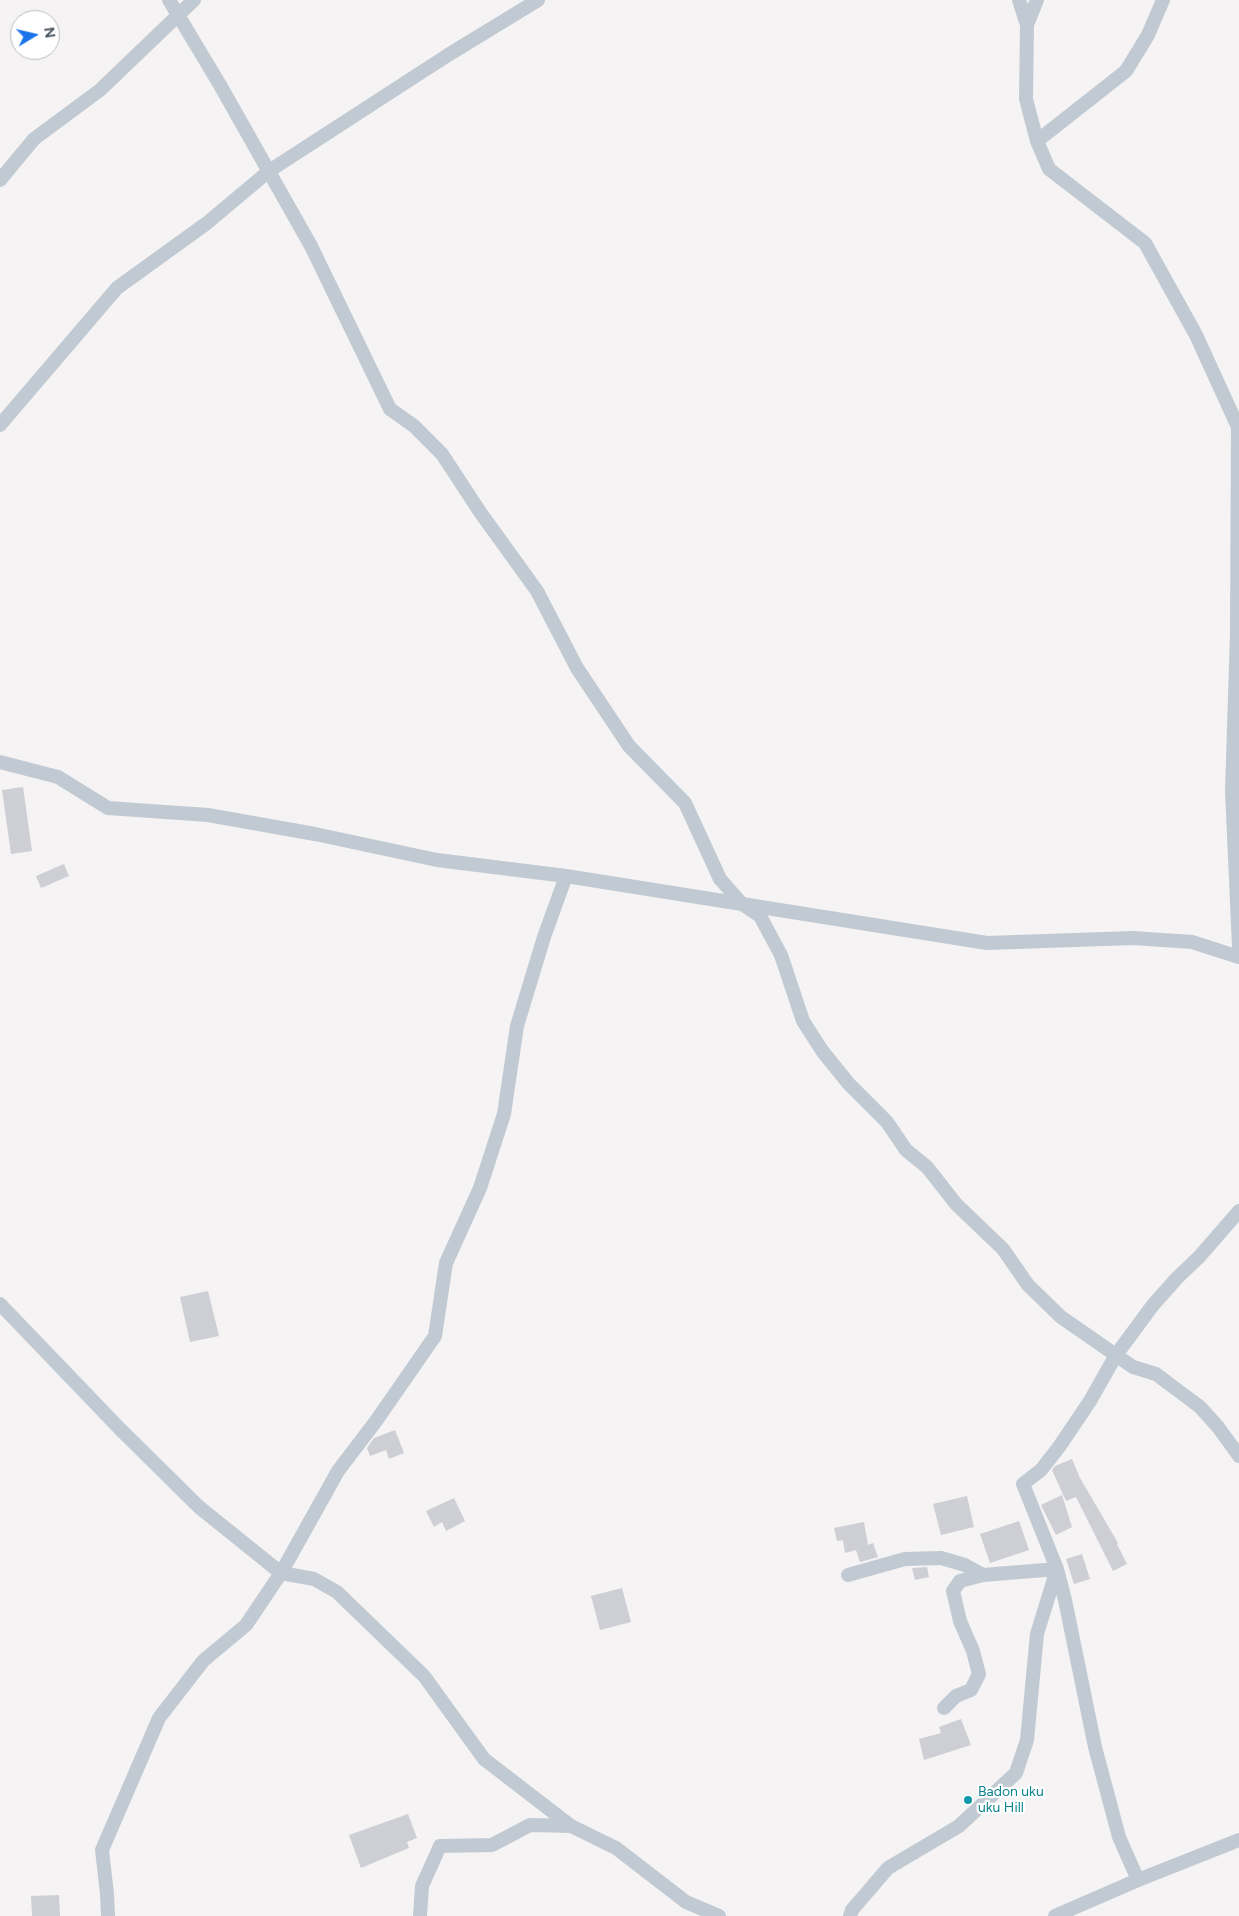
<!DOCTYPE html>
<html>
<head>
<meta charset="utf-8">
<style>
  body { margin:0 }
  #map { position:relative; width:1239px; height:1916px; overflow:hidden; background:#f5f3f3; font-family:Figtree,sans-serif }
  canvas { display:block }
  .north { position:absolute; left:10px; top:10px; width:50px; height:50px; box-sizing:border-box; background:#fff; border:1px solid #b7bbc0; border-radius:50%; rotate:81deg; font-size:14px; font-weight:700; line-height:20px; text-align:center; color:#4a5661 }
  .north::after { content:''; display:block; margin:auto; width:18px; height:22px; background:#1a73e8; clip-path:polygon(50% 0,100% 100%,50% 72%,0 100%) }
</style>
</head>
<body>
<div id="map">
<canvas width="1239" height="1916"></canvas>
<div class="north">N</div>
</div>
<script>
const g = document.querySelector('canvas').getContext('2d');
g.lineJoin = 'round';
function paint(path, color) {
  g.fillStyle = color;
  g.fill(path, 'evenodd');
}
function strokePath(path, color, width, dash) {
  g.strokeStyle = color;
  g.lineWidth = width;
  g.lineCap = dash ? 'butt' : 'round';
  g.setLineDash(dash || []);
  g.stroke(path);
}
function label(font, color, halo, rows, align = 'center') {
  g.font = font + ' Figtree,sans-serif';
  g.lineWidth = 4.5;
  g.setLineDash([]);
  g.textBaseline = 'middle';
  g.strokeStyle = halo;
  g.fillStyle = color;
  for (const [text, x, y, turn = 0] of rows) {
    g.save();
    g.translate(x, y);
    g.rotate((+turn || 0) * Math.PI / 180);
    g.textAlign = isNaN(turn) ? turn : align;
    if (halo) g.strokeText(text, 0, 0);
    g.fillText(text, 0, 0);
    g.restore();
  }
}
paint(new Path2D(`
  M 23,787 L 32,851 L 11,854 L 2,790 Z
  M 64,864 L 69,876 L 41,888 L 36,876 Z
  M 208,1291 L 219,1336 L 190,1342 L 180,1297 Z
  M 395,1430 L 404,1453 L 389,1459 L 386,1450 L 370,1456 L 367,1448 L 374,1438 Z
  M 1072,1459 L 1080,1478 L 1118,1543 L 1117,1544 L 1127,1564 L 1113,1571 L 1076,1497 L 1066,1501 L 1052,1470 L 1055,1466 Z
  M 1062,1495 L 1072,1527 L 1056,1535 L 1041,1505 Z
  M 967,1496 L 974,1527 L 941,1535 L 933,1504 Z
  M 454,1498 L 465,1521 L 446,1531 L 442,1522 L 434,1527 L 426,1511 Z
  M 1019,1521 L 1029,1550 L 990,1563 L 980,1534 Z
  M 864,1522 L 868,1545 L 873,1543 L 878,1557 L 860,1562 L 856,1550 L 845,1553 L 843,1540 L 837,1541 L 834,1528 Z
  M 1082,1554 L 1090,1579 L 1074,1584 L 1066,1559 Z
  M 927,1567 L 929,1577 L 915,1580 L 912,1568 Z
  M 622,1588 L 631,1622 L 600,1630 L 591,1596 Z
  M 961,1719 L 971,1745 L 924,1760 L 919,1739 L 941,1733 L 939,1727 Z
  M 408,1814 L 417,1838 L 407,1842 L 409,1848 L 361,1868 L 349,1835 Z
  M 59,1895 L 60,1916 L 32,1916 L 31,1896 Z`), '#cdcfd5');
strokePath(new Path2D(`
  M 169,0 L 220,85 L 311,246 L 390,409 L 414,426 L 442,454 L 480,512 L 537,591 L 577,668 L 629,746 L 685,803 L 720,879 L 742,904 L 760,916 L 781,955 L 803,1021 L 823,1052 L 849,1084 L 887,1122 L 906,1150 L 927,1167 L 956,1204 L 1003,1249 L 1028,1285 L 1061,1317 L 1133,1367 L 1156,1374 L 1200,1407 L 1218,1427 L 1239,1456
  M 1019,0 L 1027,25
  M 1037,0 L 1027,25 L 1026,99 L 1037,141 L 1049,169 L 1145,243 L 1196,335 L 1238,427 L 1237,633 L 1232,791 L 1239,947
  M 1037,141 L 1126,71 L 1148,35 L 1163,0
  M 0,180 L 34,139 L 100,90 L 194,0
  M 0,425 L 117,288 L 207,223 L 269,171 L 448,55 L 538,0
  M 0,762 L 58,777 L 108,808 L 208,815 L 315,834 L 437,860 L 566,876 L 987,943 L 1133,938 L 1192,942 L 1239,957
  M 0,1304 L 120,1429 L 199,1507 L 281,1573 L 314,1579 L 337,1592 L 424,1676 L 484,1759 L 571,1826 L 616,1848 L 686,1902 L 719,1916
  M 848,1575 L 905,1559 L 941,1558 L 965,1565 L 983,1575 L 1057,1569 L 1037,1634 L 1027,1740 L 1016,1773 L 959,1826 L 888,1868 L 852,1910 L 850,1916
  M 944,1708 L 956,1696 L 971,1690 L 979,1674 L 973,1651 L 960,1621 L 953,1591 L 960,1581 L 983,1575
  M 1138,1880 L 1119,1837 L 1095,1747 L 1065,1600 L 1057,1569 L 1023,1484 L 1041,1470 L 1059,1447 L 1090,1401 L 1116,1355 L 1153,1305 L 1177,1278 L 1199,1257 L 1239,1211
  M 108,1916 L 107,1894 L 102,1850 L 159,1718 L 203,1661 L 246,1625 L 281,1573 L 338,1471 L 376,1421 L 435,1336 L 446,1263 L 480,1188 L 504,1114 L 517,1026 L 544,937 L 566,876
  M 420,1916 L 422,1886 L 440,1846 L 492,1845 L 530,1825 L 571,1826
  M 1055,1916 L 1138,1880 L 1239,1840`), '#c1cad2', 14);
for (const [x, y, r, color] of [
  [968,1800,5,"#0f9aa8"]
]) {
  const dot = new Path2D();
  dot.arc(x, y, r, 0, 2 * Math.PI);
  g.fillStyle = color;
  g.fill(dot);
  strokePath(dot, '#fff', 2);
}
label('14px', '#0d838f', '#fff', [
  ["Badon uku",978,1792],
  ["uku Hill",978,1808]
], 'left');
</script>
</body>
</html>
